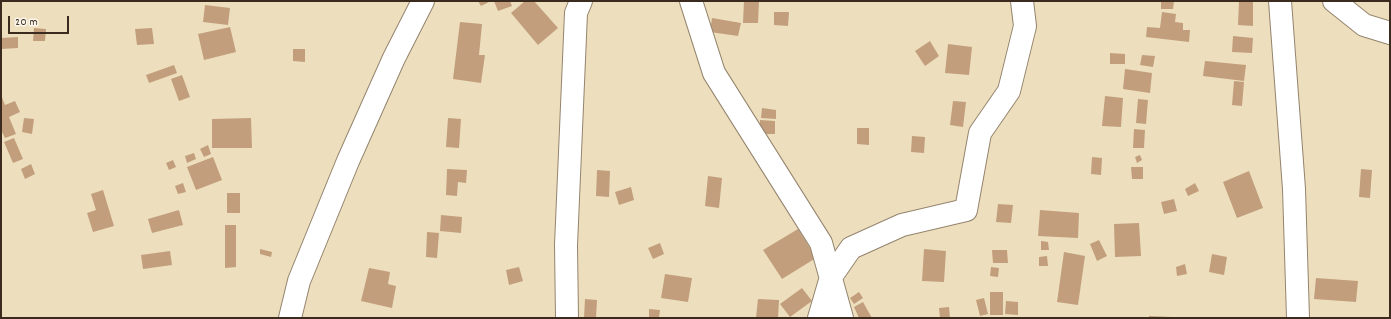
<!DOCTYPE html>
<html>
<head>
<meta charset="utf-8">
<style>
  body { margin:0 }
  #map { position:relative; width:1391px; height:319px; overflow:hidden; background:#eddfbd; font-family:Dekko,sans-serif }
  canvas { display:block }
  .frame { position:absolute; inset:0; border:2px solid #3b2a1e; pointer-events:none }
  .scale { position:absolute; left:8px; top:16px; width:61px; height:18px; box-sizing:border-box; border:2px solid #3b2a1e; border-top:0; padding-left:5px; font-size:12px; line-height:14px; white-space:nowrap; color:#3b2a1e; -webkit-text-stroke:3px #fbf7ec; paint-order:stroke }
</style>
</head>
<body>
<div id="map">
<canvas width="1391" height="319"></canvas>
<div class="frame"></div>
<div class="scale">20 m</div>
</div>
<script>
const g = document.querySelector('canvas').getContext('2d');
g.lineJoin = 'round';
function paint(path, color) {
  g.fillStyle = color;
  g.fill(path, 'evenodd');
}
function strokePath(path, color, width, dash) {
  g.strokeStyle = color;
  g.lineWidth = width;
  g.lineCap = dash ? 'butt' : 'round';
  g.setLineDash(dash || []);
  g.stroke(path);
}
paint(new Path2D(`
  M 478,1 L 491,1 L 481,6 Z
  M 494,1 L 510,1 L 512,6 L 498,11 Z
  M 525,1 L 534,1 L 558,28 L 538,45 L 511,13 Z
  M 744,1 L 759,1 L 758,23 L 743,23 Z
  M 1161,1 L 1174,1 L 1173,9 L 1161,9 Z
  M 1239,1 L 1253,1 L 1253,26 L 1238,25 Z
  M 205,5 L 230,8 L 228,25 L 203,22 Z
  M 774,12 L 789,12 L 788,26 L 774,25 Z
  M 1162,12 L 1176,14 L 1175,22 L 1183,23 L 1183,30 L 1190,30 L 1189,42 L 1146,37 L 1147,27 L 1160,28 Z
  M 712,18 L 741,23 L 738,36 L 710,32 Z
  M 460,22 L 482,24 L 479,55 L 485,55 L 481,83 L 453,79 Z
  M 230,27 L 236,52 L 204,60 L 198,34 Z
  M 34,28 L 46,29 L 45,41 L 33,41 Z
  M 152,28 L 154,44 L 137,45 L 135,29 Z
  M 1233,36 L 1253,38 L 1252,53 L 1232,52 Z
  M 18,37 L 18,48 L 1,49 L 1,38 Z
  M 930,41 L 939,56 L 925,66 L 915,51 Z
  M 948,44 L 972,47 L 969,75 L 945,73 Z
  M 293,49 L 305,49 L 305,62 L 293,61 Z
  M 1110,53 L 1125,54 L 1125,64 L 1110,64 Z
  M 1142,55 L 1155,56 L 1153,67 L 1140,65 Z
  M 1205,61 L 1246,65 L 1244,81 L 1203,76 Z
  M 174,65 L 177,73 L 149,83 L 146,75 Z
  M 1125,69 L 1152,73 L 1150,93 L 1123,89 Z
  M 182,75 L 190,97 L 179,101 L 171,79 Z
  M 1234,81 L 1244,82 L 1242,106 L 1232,105 Z
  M 1,95 L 5,105 L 15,101 L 20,112 L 9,117 L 16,134 L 5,138 L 1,130 Z
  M 1105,96 L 1123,98 L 1121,127 L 1102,126 Z
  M 1138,99 L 1148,100 L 1146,124 L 1136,123 Z
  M 953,101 L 966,102 L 963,127 L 950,125 Z
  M 762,108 L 776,110 L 776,119 L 761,118 Z
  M 24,118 L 34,119 L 32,134 L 22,132 Z
  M 251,118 L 252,148 L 212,148 L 212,119 Z
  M 448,118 L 461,119 L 459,148 L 446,147 Z
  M 760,120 L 775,121 L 775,134 L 760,134 Z
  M 857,128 L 869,128 L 869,145 L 857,144 Z
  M 1134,129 L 1145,130 L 1144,148 L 1133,148 Z
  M 912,136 L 925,137 L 924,153 L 911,152 Z
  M 14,138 L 23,159 L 13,163 L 4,142 Z
  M 208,145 L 211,154 L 204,157 L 200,149 Z
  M 194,153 L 196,159 L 187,163 L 185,156 Z
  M 1140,155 L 1142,160 L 1137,163 L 1135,157 Z
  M 213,157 L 222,180 L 196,190 L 187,167 Z
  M 1092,157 L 1102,158 L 1101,175 L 1091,174 Z
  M 173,160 L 176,167 L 169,170 L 166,163 Z
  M 31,164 L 35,174 L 25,179 L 21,169 Z
  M 1131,167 L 1143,167 L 1143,179 L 1132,179 Z
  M 447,169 L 467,170 L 466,183 L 458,182 L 457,196 L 446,195 Z
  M 1361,169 L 1372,170 L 1370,198 L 1359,197 Z
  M 597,170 L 610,171 L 609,197 L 596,196 Z
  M 1249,171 L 1263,208 L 1237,218 L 1223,182 Z
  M 708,176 L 722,178 L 719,208 L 705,206 Z
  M 183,183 L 186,192 L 178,194 L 175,186 Z
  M 1195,183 L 1199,191 L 1188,196 L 1185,189 Z
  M 631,187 L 634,200 L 619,205 L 615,192 Z
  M 103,190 L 114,226 L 93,232 L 87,213 L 96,210 L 91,194 Z
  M 227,193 L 240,193 L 240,213 L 227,213 Z
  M 1174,199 L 1177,211 L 1164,214 L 1161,202 Z
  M 998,204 L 1013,205 L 1011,223 L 996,222 Z
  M 179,210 L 183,225 L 152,233 L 148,219 Z
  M 1040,210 L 1079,213 L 1078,238 L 1038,236 Z
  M 441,215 L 462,217 L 461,233 L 440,231 Z
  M 1139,223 L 1141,256 L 1115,257 L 1114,224 Z
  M 225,225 L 236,225 L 236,267 L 225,268 Z
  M 798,229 L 816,258 L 782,279 L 763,250 Z
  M 427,232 L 439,233 L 437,258 L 426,257 Z
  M 1099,240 L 1107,256 L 1097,261 L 1090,244 Z
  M 1041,241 L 1048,242 L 1049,250 L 1041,250 Z
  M 660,243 L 664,254 L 653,259 L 648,248 Z
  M 260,249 L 272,252 L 271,257 L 260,254 Z
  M 924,249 L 946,251 L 944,282 L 922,281 Z
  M 992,250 L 1007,250 L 1008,263 L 993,263 Z
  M 170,251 L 172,265 L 143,269 L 141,255 Z
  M 1064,252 L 1085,256 L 1078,305 L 1057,302 Z
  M 1212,254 L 1227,257 L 1224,275 L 1209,272 Z
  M 1047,256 L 1048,266 L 1039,266 L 1039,257 Z
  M 1185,264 L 1187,274 L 1177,276 L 1176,267 Z
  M 519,267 L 523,281 L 509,285 L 506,270 Z
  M 991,267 L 999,268 L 998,277 L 990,276 Z
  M 369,268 L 390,272 L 388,284 L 396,286 L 392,308 L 361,301 Z
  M 665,274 L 692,278 L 688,302 L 661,298 Z
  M 1316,278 L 1358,281 L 1356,302 L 1314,299 Z
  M 802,288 L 812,301 L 790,317 L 780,304 Z
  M 859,292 L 863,298 L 854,304 L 850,298 Z
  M 990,292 L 1003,292 L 1003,315 L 990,315 Z
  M 984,298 L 988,314 L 980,316 L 976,300 Z
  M 585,299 L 597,300 L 596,318 L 584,318 Z
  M 758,299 L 779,300 L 778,318 L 756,318 Z
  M 1006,301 L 1018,302 L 1018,315 L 1005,314 Z
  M 863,302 L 872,318 L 859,318 L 854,307 Z
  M 949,307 L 950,318 L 940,318 L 939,308 Z
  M 649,309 L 660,310 L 659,318 L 649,318 Z
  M 1149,316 L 1172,317 L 1172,318 L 1149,318 Z`), '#c29e7c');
const minor = new Path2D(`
  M 691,1 L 714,73 L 821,243 L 842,318
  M 1280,1 L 1294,189 L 1298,318
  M 1334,1 L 1364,25 L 1390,33
  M 290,318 L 299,281 L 348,161 L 394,58 L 423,1
  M 567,318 L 566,245 L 576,13 L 581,1
  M 819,318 L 831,277 L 851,248 L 902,225 L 966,210 L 980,133 L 1009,91 L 1025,26 L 1022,1`);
strokePath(minor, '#94846e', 24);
strokePath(minor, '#fff', 22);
</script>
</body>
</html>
